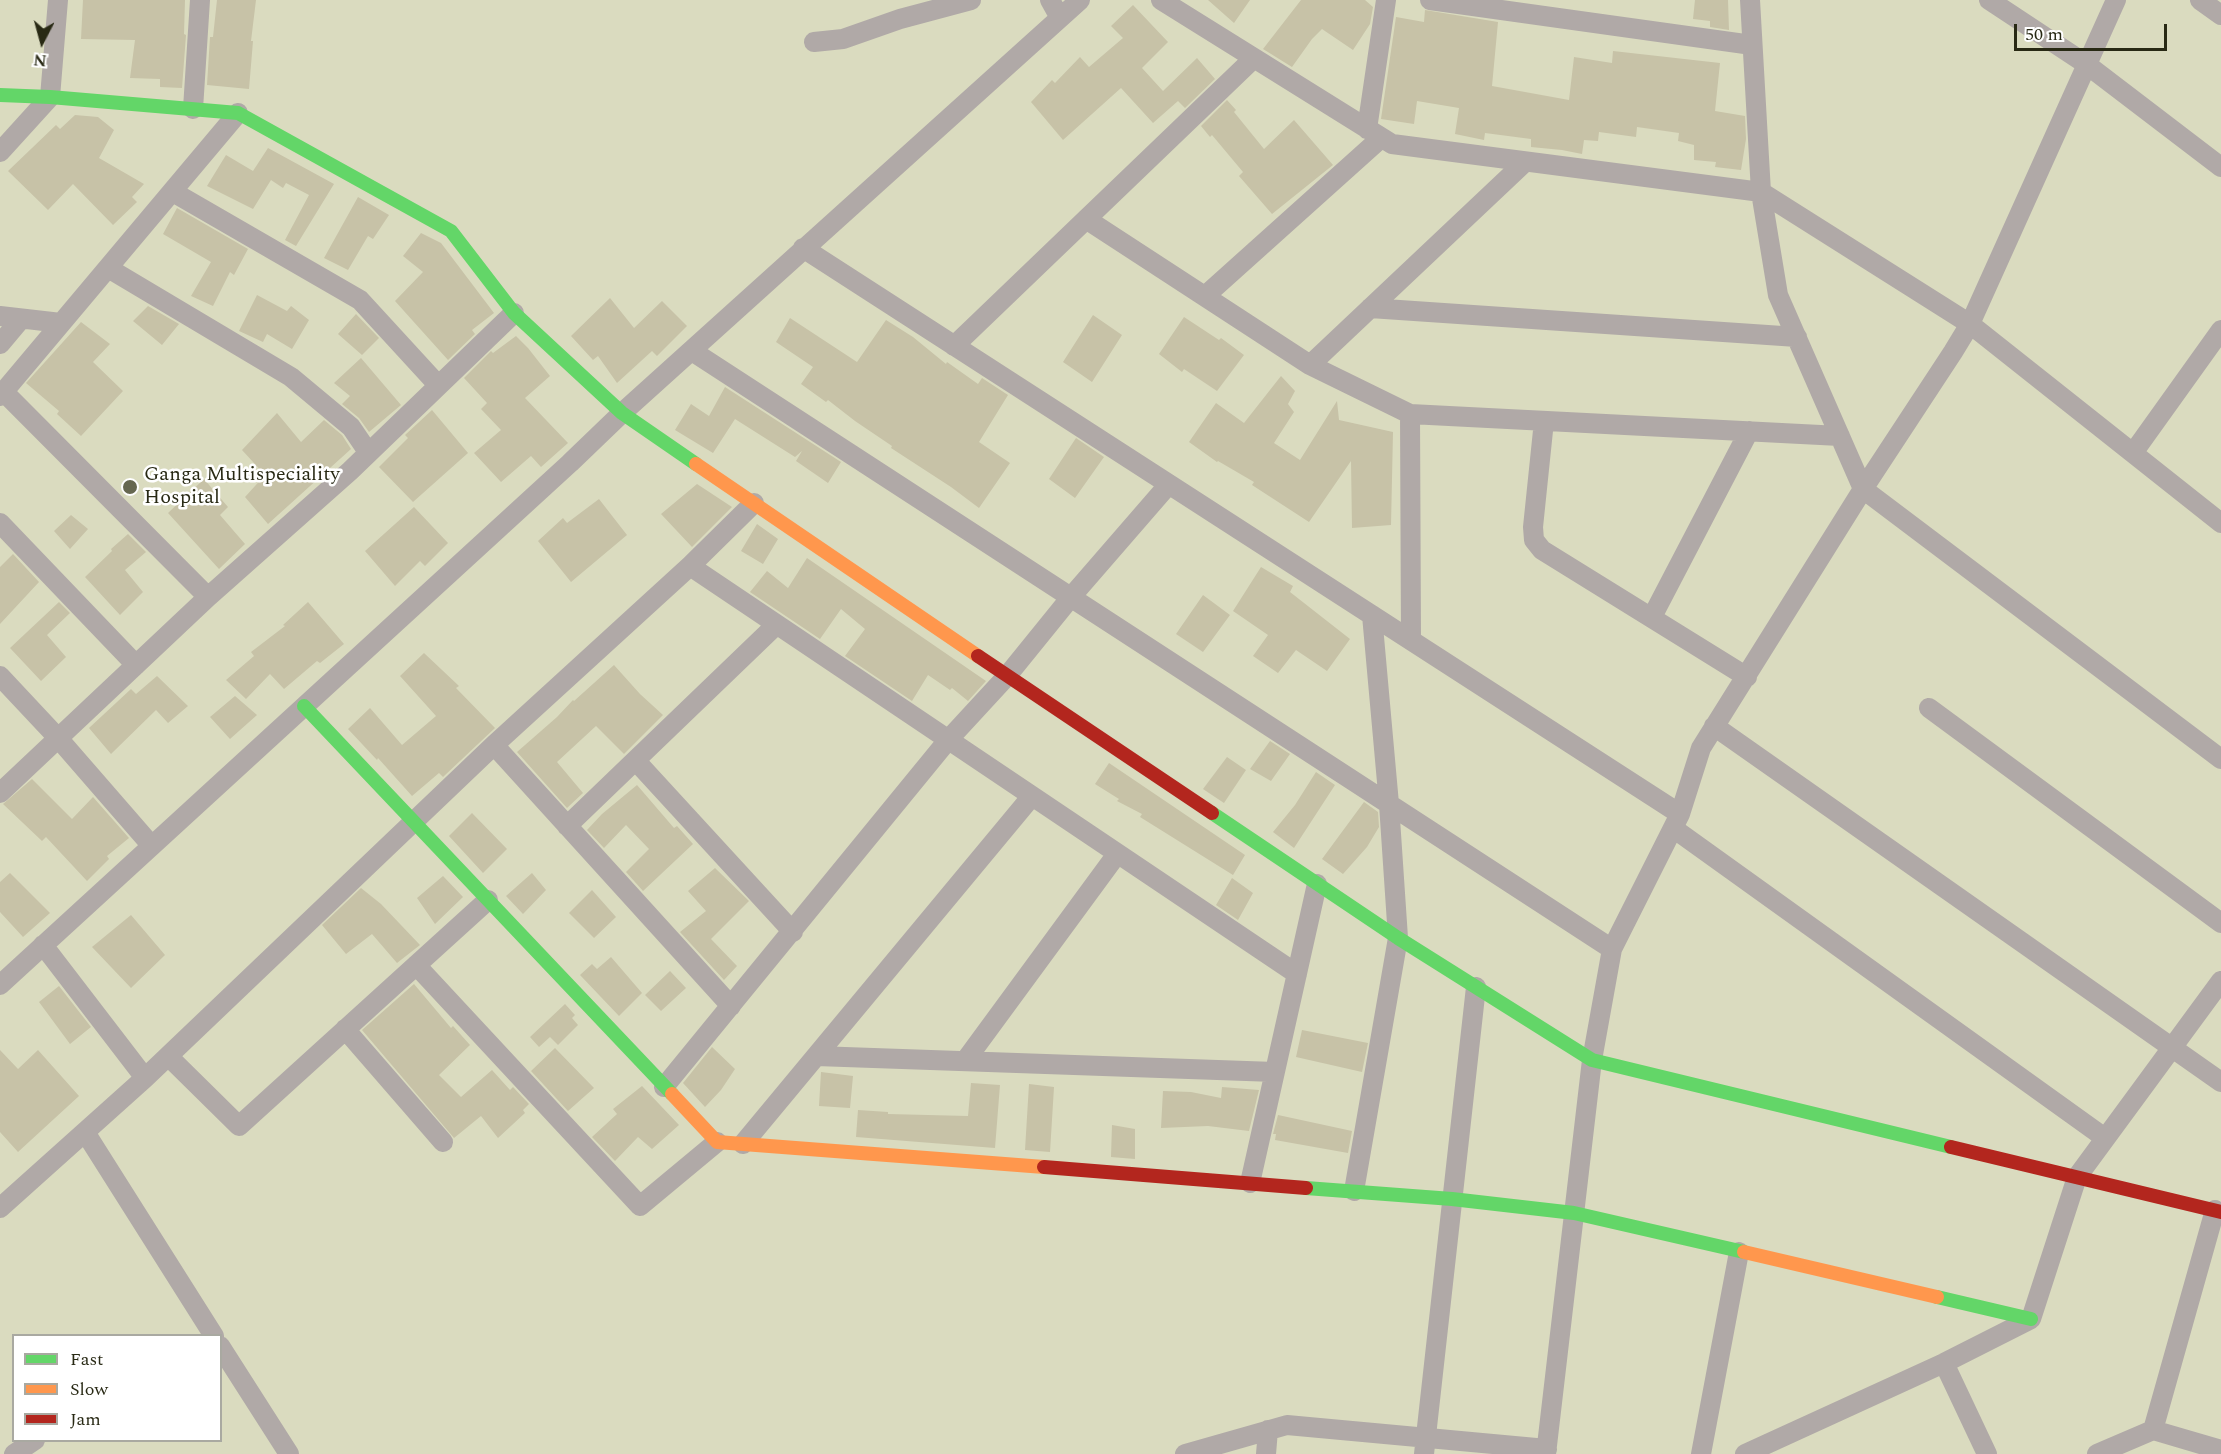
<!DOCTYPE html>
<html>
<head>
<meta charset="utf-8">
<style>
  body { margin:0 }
  #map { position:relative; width:2221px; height:1454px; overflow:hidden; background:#dadbbf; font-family:Spectral,serif }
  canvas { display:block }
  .legend { position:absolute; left:12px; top:1334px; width:210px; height:108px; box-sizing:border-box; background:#fff; border:2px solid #a9a9a1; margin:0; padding:8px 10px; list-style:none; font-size:18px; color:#282914 }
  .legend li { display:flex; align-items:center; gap:12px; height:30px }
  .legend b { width:30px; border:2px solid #a9a9a1 }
  .north { position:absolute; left:12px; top:12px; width:60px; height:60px; -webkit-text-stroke:4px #fff; paint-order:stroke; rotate:186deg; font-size:16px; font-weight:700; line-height:24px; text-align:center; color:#282914 }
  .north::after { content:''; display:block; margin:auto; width:21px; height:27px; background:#282914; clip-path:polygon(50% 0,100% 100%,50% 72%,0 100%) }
  .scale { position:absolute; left:2014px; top:24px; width:153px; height:27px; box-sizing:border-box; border:3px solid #282914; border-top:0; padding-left:8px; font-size:18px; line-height:21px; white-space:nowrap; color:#282914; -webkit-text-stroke:4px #fff; paint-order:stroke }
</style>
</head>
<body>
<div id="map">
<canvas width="2221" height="1454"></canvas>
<ul class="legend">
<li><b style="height:8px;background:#63d668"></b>Fast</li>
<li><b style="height:8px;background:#ff974d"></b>Slow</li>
<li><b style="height:8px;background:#b3261e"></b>Jam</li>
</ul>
<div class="north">N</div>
<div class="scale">50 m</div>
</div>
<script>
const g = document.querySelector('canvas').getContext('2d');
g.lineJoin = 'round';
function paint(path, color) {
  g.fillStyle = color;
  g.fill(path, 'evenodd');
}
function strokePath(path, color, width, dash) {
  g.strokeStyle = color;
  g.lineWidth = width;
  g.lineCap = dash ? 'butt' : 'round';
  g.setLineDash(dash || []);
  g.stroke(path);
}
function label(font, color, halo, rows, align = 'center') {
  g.font = font + ' Spectral,serif';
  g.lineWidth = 5;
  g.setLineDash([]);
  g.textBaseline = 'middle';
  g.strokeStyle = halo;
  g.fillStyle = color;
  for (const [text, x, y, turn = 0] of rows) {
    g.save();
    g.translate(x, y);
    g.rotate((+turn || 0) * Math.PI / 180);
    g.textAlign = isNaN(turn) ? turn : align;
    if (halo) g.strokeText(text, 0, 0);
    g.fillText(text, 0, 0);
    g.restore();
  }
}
paint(new Path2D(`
  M 83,0 L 185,0 L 184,34 L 186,35 L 182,88 L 160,87 L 160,79 L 130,78 L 135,40 L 81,39 Z
  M 217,0 L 256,0 L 251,41 L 253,41 L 249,89 L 207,85 L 210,37 L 213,37 Z
  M 1208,0 L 1250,0 L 1234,23 Z
  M 1301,0 L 1365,0 L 1373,7 L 1370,24 L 1353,50 L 1322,29 L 1312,39 L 1292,67 L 1263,49 Z
  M 1695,0 L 1728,0 L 1729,30 L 1710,27 L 1710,21 L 1693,19 Z
  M 1133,5 L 1168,42 L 1142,68 L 1163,91 L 1197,58 L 1215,79 L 1185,108 L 1178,101 L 1153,123 L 1121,88 L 1063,140 L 1031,102 L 1052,80 L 1055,83 L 1080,57 L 1089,67 L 1123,38 L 1111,26 Z
  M 1425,10 L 1498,22 L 1492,86 L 1569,100 L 1574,57 L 1612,63 L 1613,51 L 1720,63 L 1715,111 L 1745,116 L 1746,139 L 1741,170 L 1715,167 L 1716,162 L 1694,160 L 1694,145 L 1678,141 L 1679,133 L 1637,127 L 1636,137 L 1599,132 L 1598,141 L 1584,140 L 1582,154 L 1562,150 L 1531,147 L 1531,139 L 1485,133 L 1484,140 L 1455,134 L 1459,108 L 1417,101 L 1414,124 L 1381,119 L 1396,17 L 1424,22 Z
  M 1227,100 L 1236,110 L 1234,112 L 1264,149 L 1294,120 L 1333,165 L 1272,214 L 1239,176 L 1243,172 L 1212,135 L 1210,137 L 1201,126 Z
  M 75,115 L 98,117 L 114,130 L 99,158 L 144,184 L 132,197 L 137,202 L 113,225 L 73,184 L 48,210 L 8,171 L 56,125 L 60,129 Z
  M 268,148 L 334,184 L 296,246 L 285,240 L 309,195 L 286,183 L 283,188 L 271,180 L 253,209 L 207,186 L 226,155 L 253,171 Z
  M 358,197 L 389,215 L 373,239 L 368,236 L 348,270 L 324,258 Z
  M 177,208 L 248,249 L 234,275 L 230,272 L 213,306 L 191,296 L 211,262 L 163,234 Z
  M 421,233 L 441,243 L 494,313 L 472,330 L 475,334 L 448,360 L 395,301 L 423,272 L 403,256 Z
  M 257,295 L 287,311 L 291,306 L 309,320 L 292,349 L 267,334 L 263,342 L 239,331 Z
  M 610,298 L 634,328 L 662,301 L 687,326 L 657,356 L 652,351 L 617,383 L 598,356 L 593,360 L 571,336 Z
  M 148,306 L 179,324 L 162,345 L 133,321 Z
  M 356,314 L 379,338 L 362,355 L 338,334 Z
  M 1093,315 L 1122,335 L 1092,382 L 1063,362 Z
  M 1184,317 L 1219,340 L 1221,338 L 1244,355 L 1217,391 L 1184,369 L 1182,372 L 1159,354 Z
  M 790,318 L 857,362 L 886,320 L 913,337 L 946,364 L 947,362 L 978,384 L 982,378 L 1008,395 L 979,442 L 1010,463 L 979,508 L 951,487 L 891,448 L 892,446 L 855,421 L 828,400 L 826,402 L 801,384 L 813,367 L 776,342 Z
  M 81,322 L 110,344 L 93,362 L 123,391 L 81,436 L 57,414 L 59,411 L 26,383 Z
  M 516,336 L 528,348 L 550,376 L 525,398 L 568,443 L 541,467 L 531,456 L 501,482 L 474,453 L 501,430 L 481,409 L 487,403 L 464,378 L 491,351 L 493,353 Z
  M 361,358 L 401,405 L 369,432 L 359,418 L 342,404 L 350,396 L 334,383 Z
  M 1281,376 L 1295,391 L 1288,404 L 1294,412 L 1274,443 L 1300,460 L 1337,401 L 1339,420 L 1393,432 L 1391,525 L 1352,528 L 1351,461 L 1309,522 L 1252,485 L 1254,482 L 1218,461 L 1217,462 L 1189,442 L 1216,403 L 1244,423 Z
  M 725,387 L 841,462 L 828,483 L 796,461 L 802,451 L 795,457 L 735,419 L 713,453 L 675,430 L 691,404 L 709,416 Z
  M 432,410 L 468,453 L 413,502 L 379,467 L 408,438 L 405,435 Z
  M 277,413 L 301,442 L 324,420 L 342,435 L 351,449 L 268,524 L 245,497 L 265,475 L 242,450 Z
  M 1076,438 L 1104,457 L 1075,498 L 1049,479 Z
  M 204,479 L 228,507 L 220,515 L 245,544 L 219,569 L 168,513 Z
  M 697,484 L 732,507 L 692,547 L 661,514 Z
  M 599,499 L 627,535 L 571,582 L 538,541 L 563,518 L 567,523 Z
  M 414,507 L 448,543 L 425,566 L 420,561 L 395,586 L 365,551 Z
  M 71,515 L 88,529 L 70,549 L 54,531 Z
  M 757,524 L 778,539 L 763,564 L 741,551 Z
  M 128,534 L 146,552 L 125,570 L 143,592 L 120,615 L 85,577 L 112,551 L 111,549 Z
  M 13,554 L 39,582 L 0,624 L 0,567 Z
  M 807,558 L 986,681 L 968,701 L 952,688 L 950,690 L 928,675 L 912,701 L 845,656 L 865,629 L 841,609 L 820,639 L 750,592 L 767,571 L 788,588 Z
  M 1261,567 L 1293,586 L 1290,592 L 1350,639 L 1327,671 L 1296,650 L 1278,673 L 1253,656 L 1268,635 L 1233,611 Z
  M 1203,595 L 1230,615 L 1203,652 L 1176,634 Z
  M 59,602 L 70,613 L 47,635 L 66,657 L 41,681 L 10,648 Z
  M 308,602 L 344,644 L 320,663 L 317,661 L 284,689 L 270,674 L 246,699 L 226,680 L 254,656 L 251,652 L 285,626 L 283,625 Z
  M 424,653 L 459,686 L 456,688 L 495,728 L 443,777 L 439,773 L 412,796 L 378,758 L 377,760 L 348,729 L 370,708 L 402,745 L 436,716 L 400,676 Z
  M 614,665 L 640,694 L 663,715 L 624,754 L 596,726 L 557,762 L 583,793 L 567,808 L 517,752 L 557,717 L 573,700 L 574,701 Z
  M 157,676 L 188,706 L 168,723 L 156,710 L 111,754 L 89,728 L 131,689 L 136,694 Z
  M 235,696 L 257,715 L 230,739 L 210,717 Z
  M 1270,741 L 1290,754 L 1271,781 L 1250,769 Z
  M 1227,757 L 1246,770 L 1224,803 L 1203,789 Z
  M 1109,763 L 1245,855 L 1233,875 L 1140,817 L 1142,814 L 1117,801 L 1119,799 L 1095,784 Z
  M 1316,772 L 1335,785 L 1294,848 L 1273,832 L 1295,805 Z
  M 32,779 L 72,819 L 93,797 L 129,838 L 107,856 L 109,859 L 87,881 L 46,837 L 42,841 L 3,804 Z
  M 637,785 L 674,828 L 677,826 L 693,844 L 643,891 L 626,872 L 649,849 L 626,825 L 604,848 L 587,830 L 602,814 Z
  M 1364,802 L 1378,812 L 1379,827 L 1367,847 L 1343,874 L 1322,859 Z
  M 472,813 L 507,849 L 483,873 L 449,836 Z
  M 715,868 L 749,901 L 711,939 L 737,966 L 724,980 L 680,932 L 706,911 L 688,891 Z
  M 10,873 L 50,913 L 23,937 L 0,912 L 0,882 Z
  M 532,873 L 546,890 L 523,914 L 506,896 Z
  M 443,876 L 463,897 L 435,924 L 417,898 Z
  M 1232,878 L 1253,893 L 1238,920 L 1216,905 Z
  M 361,888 L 381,904 L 420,945 L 397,963 L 372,934 L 346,954 L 322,925 Z
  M 592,890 L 616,917 L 594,938 L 569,913 Z
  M 131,915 L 165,955 L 131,988 L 92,947 Z
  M 611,957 L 642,993 L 619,1016 L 580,975 L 592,964 L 597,969 Z
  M 670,971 L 686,988 L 661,1011 L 645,995 Z
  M 414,984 L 451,1028 L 453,1026 L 470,1045 L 439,1075 L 461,1097 L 492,1070 L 510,1090 L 513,1087 L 529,1104 L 523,1110 L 525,1113 L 498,1138 L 481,1116 L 454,1138 L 362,1030 Z
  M 59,986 L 91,1027 L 70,1044 L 39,1002 Z
  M 565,1004 L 575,1015 L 572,1018 L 578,1025 L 558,1045 L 550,1037 L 539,1047 L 530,1037 Z
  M 1302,1030 L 1368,1043 L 1362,1072 L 1296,1057 Z
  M 712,1047 L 735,1069 L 721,1090 L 705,1107 L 683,1083 Z
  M 555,1048 L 594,1088 L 568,1111 L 531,1071 Z
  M 0,1050 L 18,1069 L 38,1050 L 79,1096 L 18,1152 L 0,1132 Z
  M 821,1072 L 853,1076 L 850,1108 L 819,1106 Z
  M 971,1083 L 1000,1085 L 995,1148 L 856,1137 L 858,1110 L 888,1112 L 888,1114 L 968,1116 Z
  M 1029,1084 L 1054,1087 L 1050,1152 L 1025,1150 Z
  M 642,1086 L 679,1125 L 652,1149 L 638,1137 L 615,1161 L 592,1137 L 617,1114 L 613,1109 Z
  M 1222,1087 L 1259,1090 L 1249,1131 L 1208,1126 L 1161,1128 L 1163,1091 L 1191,1092 L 1221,1098 Z
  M 1278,1115 L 1352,1131 L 1348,1153 L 1275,1140 L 1276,1134 L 1273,1134 Z
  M 1112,1125 L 1135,1129 L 1135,1159 L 1111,1157 Z`), '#c7c2a7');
strokePath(new Path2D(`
  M 1050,0 L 1060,18
  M 1161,0 L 1392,144 L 1761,192 L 1778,295 L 1863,489 L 2221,759
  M 1430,0 L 1752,45
  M 1750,0 L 1761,192 L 1970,324 L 2221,523
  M 1989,0 L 2086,64 L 2221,167
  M 2200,0 L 2221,15
  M 814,42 L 843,39 L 900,19 L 971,0
  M 193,109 L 200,0
  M 1367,129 L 1386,0
  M 0,152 L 50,97 L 58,0
  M 173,192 L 360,300 L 438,385
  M 1086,219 L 1310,365 L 1525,162
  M 803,248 L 1680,814
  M 108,268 L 291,377 L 351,427 L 368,452
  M 1205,296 L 1381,138
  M 1370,308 L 1797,337
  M 0,316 L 61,323
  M 0,344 L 21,319
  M 954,346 L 1254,58
  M 692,351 L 1612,949
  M 1310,365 L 1410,414
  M 4,392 L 208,597
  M 0,396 L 238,113
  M 1544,421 L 1533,527 L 1534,540 L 1542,550 L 1747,677
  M 2133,453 L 2221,330
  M 0,523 L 136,665
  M 690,566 L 1297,974
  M 1652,617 L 1749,431
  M 1411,640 L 1410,414 L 1840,436
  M 0,676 L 58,738 L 151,845
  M 1929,708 L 2221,923
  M 1714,726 L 2221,1082
  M 494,745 L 731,1006
  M 636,761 L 793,932
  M 0,793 L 208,597 L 350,471 L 514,313
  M 567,826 L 776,625
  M 1673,828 L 2105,1138
  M 416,965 L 640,1206 L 717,1142
  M 0,985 L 570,463 L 622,413 L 1080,0
  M 345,1029 L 443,1142
  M 168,1056 L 239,1126 L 488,900
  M 816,1056 L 1275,1072
  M 965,1061 L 1117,854
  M 145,1078 L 494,745 L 690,566 L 754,503
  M 664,1087 L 948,740 L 1007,676 L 1071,597 L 1169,484
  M 85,1132 L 214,1336
  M 743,1144 L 1032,796
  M 1250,1183 L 1317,884
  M 1354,1191 L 1398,938 L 1389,804 L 1372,615
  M 0,1208 L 145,1078 L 43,945
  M 2215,1210 L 2153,1430 L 2221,1450
  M 220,1346 L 289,1454
  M 1944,1363 L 1987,1454
  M 14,1454 L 35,1440
  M 1185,1454 L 1287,1425 L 1547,1449
  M 1266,1454 L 1268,1430
  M 1424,1454 L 1476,987
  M 1546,1454 L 1592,1060 L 1612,949 L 1680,814 L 1701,748 L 1863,489 L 1953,352 L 1970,324 L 2116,0
  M 1701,1454 L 1739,1252
  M 1745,1454 L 1944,1363 L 2031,1319 L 2077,1177 L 2221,981
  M 2097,1454 L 2153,1430`), '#b0a9a7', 20);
strokePath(new Path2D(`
  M 0,95 L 50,97 L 238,113 L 451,231 L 514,313 L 622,413 L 696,464
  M 304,706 L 672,1094
  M 1212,813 L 1398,938 L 1592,1060 L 1951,1147
  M 1306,1188 L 1452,1199 L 1574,1213 L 1744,1252
  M 1937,1297 L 2031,1319`), '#63d668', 14);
strokePath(new Path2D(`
  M 696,464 L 978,656
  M 672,1094 L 717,1142 L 1044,1167
  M 1744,1252 L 1937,1297`), '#ff974d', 14);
strokePath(new Path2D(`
  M 978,656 L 1212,813
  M 1951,1147 L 2221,1212
  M 1044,1167 L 1306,1188`), '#b3261e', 14);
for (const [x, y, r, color] of [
  [130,487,8,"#666750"]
]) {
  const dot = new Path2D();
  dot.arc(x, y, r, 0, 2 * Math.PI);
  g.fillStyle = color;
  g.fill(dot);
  strokePath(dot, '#fff', 2);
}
label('20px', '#282914', '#fff', [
  ["Ganga Multispeciality",144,476],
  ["Hospital",144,499]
], 'left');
</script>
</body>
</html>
